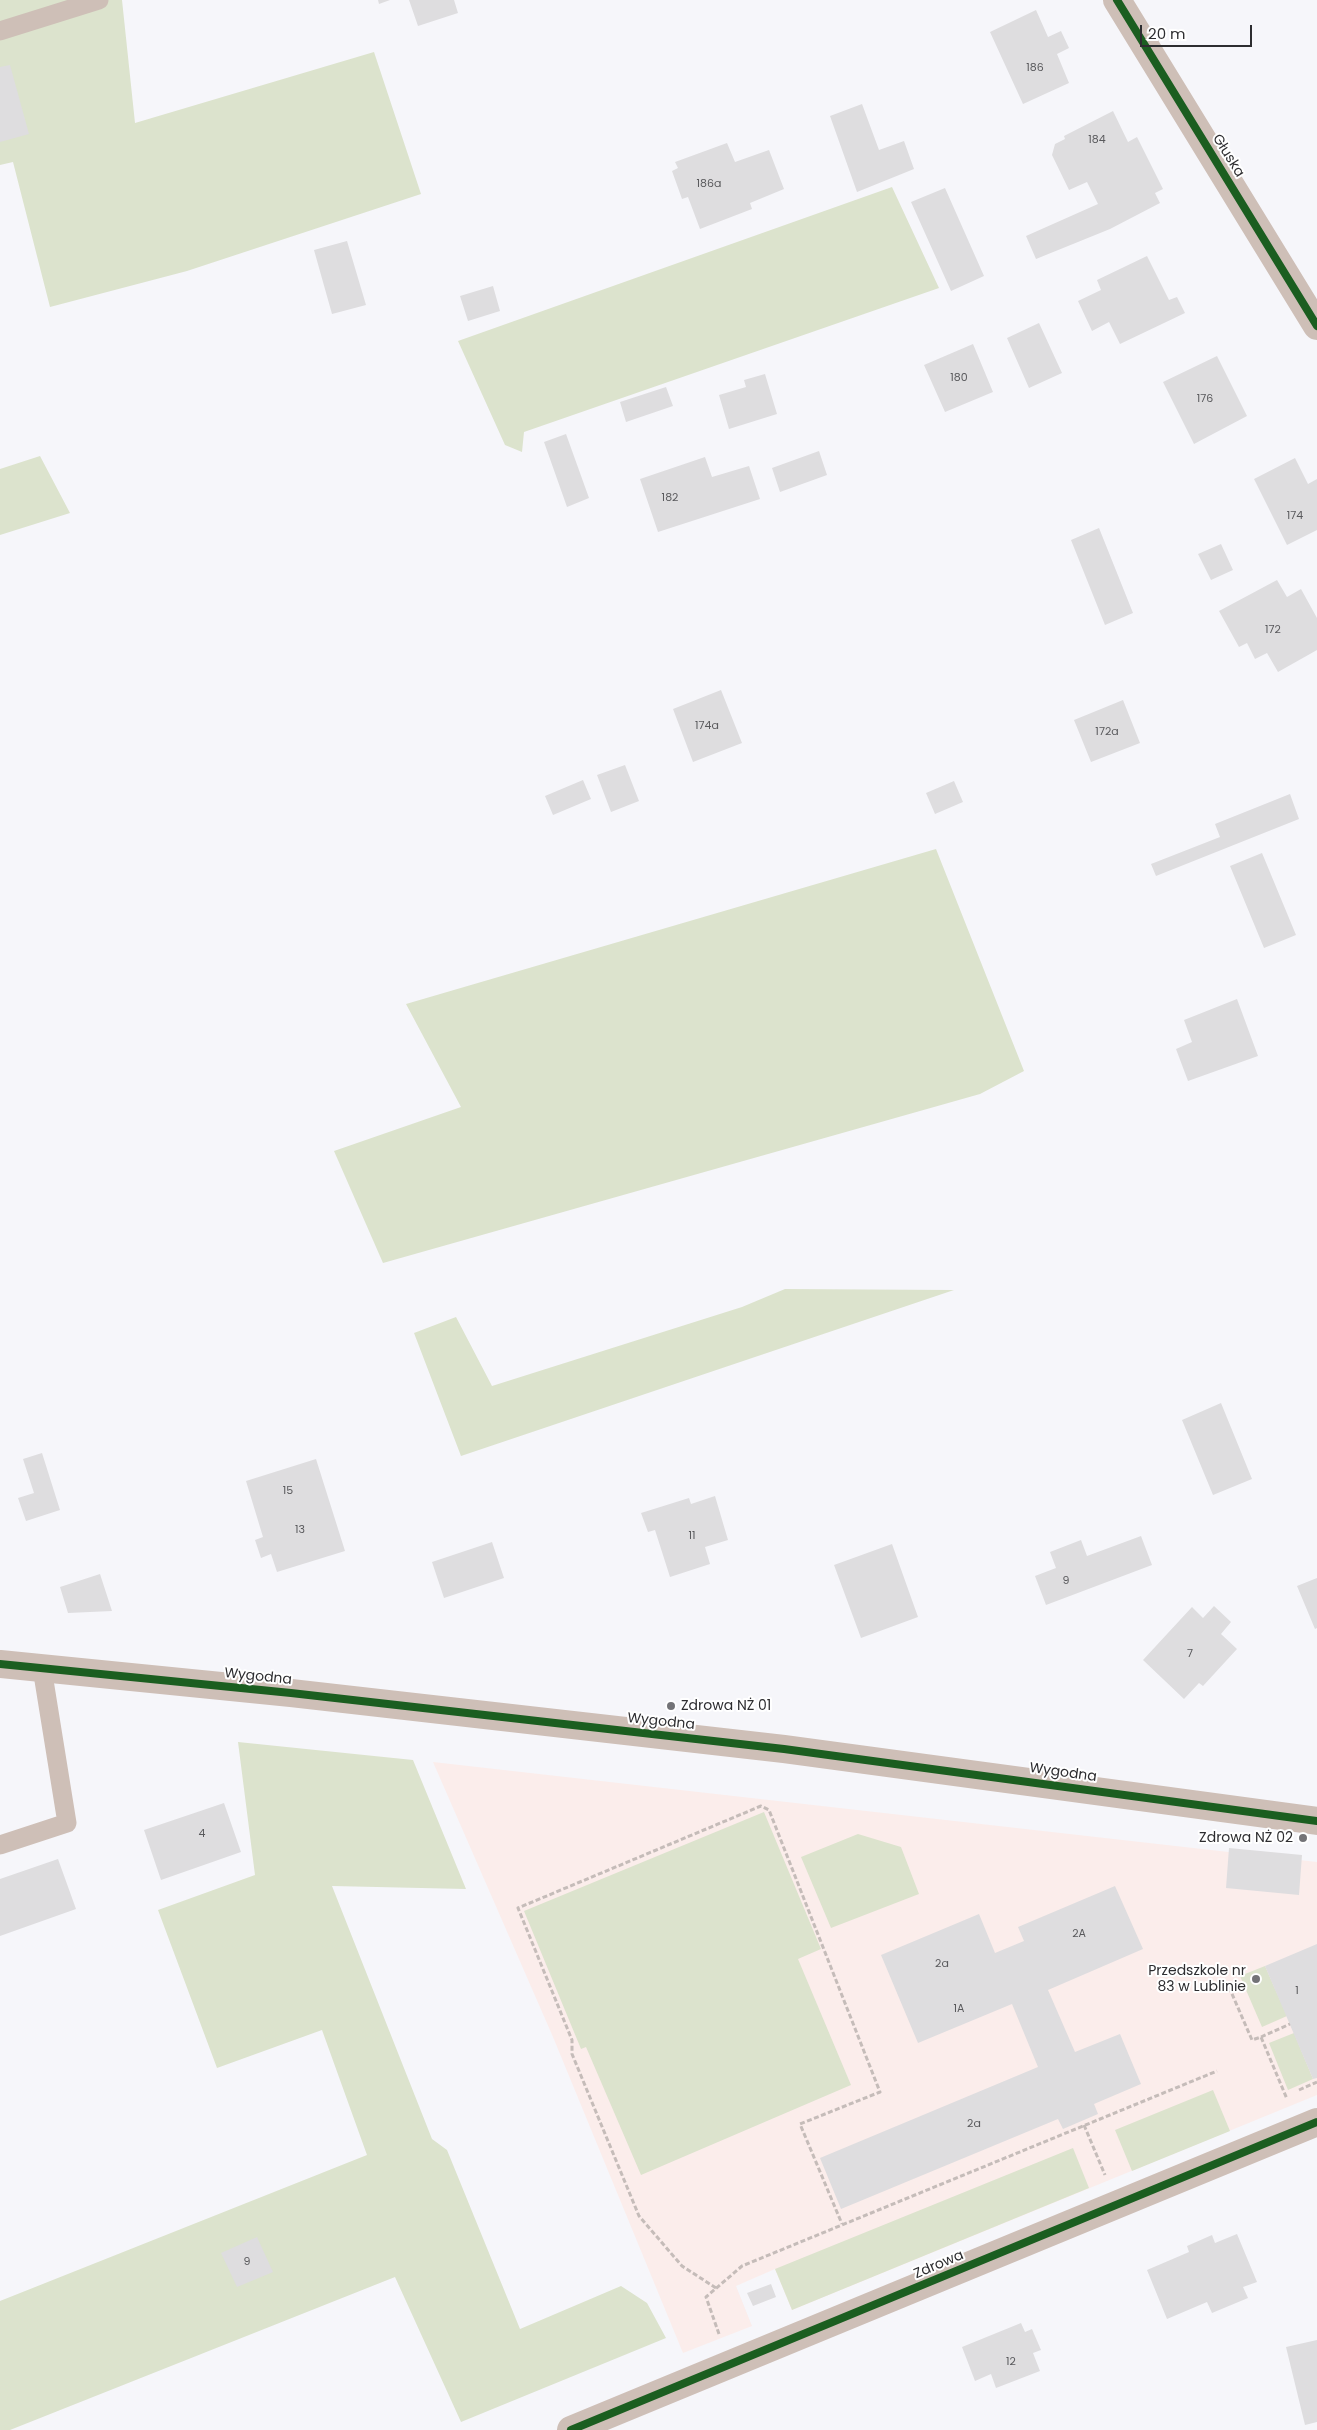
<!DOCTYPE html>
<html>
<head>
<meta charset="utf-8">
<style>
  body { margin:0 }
  #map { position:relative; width:1317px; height:2430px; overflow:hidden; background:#f6f6fa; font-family:Poppins,sans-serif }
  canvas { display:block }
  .scale { position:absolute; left:1140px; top:25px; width:112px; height:22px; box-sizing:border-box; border:2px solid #2d2d30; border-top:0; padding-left:6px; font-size:15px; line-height:18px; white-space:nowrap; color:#2d2d30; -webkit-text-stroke:4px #fff; paint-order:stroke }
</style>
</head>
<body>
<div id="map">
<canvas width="1317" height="2430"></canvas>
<div class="scale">20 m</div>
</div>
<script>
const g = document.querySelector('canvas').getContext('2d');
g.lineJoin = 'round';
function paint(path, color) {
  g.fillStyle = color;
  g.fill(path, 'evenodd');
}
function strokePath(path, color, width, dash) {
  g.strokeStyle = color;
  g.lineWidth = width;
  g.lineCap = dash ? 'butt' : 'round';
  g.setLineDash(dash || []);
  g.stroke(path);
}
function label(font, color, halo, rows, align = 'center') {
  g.font = font + ' Poppins,sans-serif';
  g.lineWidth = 4;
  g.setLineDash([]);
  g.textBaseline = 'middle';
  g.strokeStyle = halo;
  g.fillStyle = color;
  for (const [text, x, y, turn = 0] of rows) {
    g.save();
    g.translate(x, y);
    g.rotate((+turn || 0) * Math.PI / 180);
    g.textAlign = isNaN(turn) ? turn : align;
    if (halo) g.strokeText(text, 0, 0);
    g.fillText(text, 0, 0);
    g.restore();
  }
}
paint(new Path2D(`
  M 433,1762 L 1317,1862 L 1317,2095 L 792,2310 L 775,2269 L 736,2286 L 752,2326 L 683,2353 L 553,2037 Z`), '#fbedeb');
paint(new Path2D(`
  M 0,0 L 122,0 L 135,123 L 374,52 L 421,194 L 187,271 L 50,307 L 13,162 L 0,165 Z
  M 892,187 L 939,288 L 524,432 L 522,452 L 505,445 L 458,341 Z
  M 40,456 L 70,513 L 0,535 L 0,469 Z
  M 936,849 L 1024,1071 L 980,1094 L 383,1263 L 334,1151 L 461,1107 L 406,1004 Z
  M 785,1289 L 954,1290 L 461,1456 L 414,1333 L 456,1317 L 492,1386 L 742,1307 Z
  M 238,1742 L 413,1760 L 466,1889 L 332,1886 L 432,2139 L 447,2150 L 520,2329 L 621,2286 L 647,2303 L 666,2338 L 461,2422 L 395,2277 L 10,2430 L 0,2430 L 0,2301 L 367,2155 L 322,2030 L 217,2068 L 158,1910 L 255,1875 Z
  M 764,1812 L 821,1949 L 798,1959 L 851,2085 L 641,2175 L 586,2047 L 581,2049 L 524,1911 Z
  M 858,1834 L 901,1847 L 919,1894 L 831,1928 L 801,1857 Z
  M 1265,1966 L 1287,2016 L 1262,2027 L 1240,1976 Z
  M 1294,2033 L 1313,2079 L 1288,2090 L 1269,2043 Z
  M 1213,2090 L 1230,2131 L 1132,2171 L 1115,2130 Z
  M 1073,2148 L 1089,2188 L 792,2310 L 775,2269 Z`), '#dce3cd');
paint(new Path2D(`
  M 378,0 L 390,0 L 379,4 Z
  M 409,0 L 454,0 L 458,13 L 418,26 Z
  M 1036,10 L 1048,37 L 1061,31 L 1069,48 L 1057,54 L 1069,83 L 1023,104 L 990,32 Z
  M 10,65 L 29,134 L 0,142 L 0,67 Z
  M 862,104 L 879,150 L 904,141 L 914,169 L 857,192 L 830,116 Z
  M 1113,111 L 1128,142 L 1137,137 L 1163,189 L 1155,193 L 1160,203 L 1110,229 L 1036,259 L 1026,236 L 1098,204 L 1087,182 L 1069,190 L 1052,155 L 1055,144 L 1065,139 L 1064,136 Z
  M 727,143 L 735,162 L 769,150 L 784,189 L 750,203 L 752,209 L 700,229 L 688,197 L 682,199 L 672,171 L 678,168 L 675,162 Z
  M 945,188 L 984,276 L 951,291 L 911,202 Z
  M 347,241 L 366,305 L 332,314 L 314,250 Z
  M 1147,256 L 1169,300 L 1177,297 L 1185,313 L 1120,344 L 1109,322 L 1092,331 L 1078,301 L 1101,290 L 1097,280 Z
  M 493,286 L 500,311 L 468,321 L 460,296 Z
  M 1039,323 L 1062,373 L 1029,388 L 1007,338 Z
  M 973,344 L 993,392 L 945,412 L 924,365 Z
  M 1217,356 L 1247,416 L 1194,444 L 1163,382 Z
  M 765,374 L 777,414 L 729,429 L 719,395 L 746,387 L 744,380 Z
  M 666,387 L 673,406 L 626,422 L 620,402 Z
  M 566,434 L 589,498 L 567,507 L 544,442 Z
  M 819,451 L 827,475 L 780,492 L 772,468 Z
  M 705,457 L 712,477 L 749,466 L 760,499 L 658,532 L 640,479 Z
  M 1295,458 L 1308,484 L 1317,479 L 1317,530 L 1287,545 L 1254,479 Z
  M 1099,528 L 1133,613 L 1105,625 L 1071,540 Z
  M 1221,544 L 1233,570 L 1211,580 L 1198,554 Z
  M 1277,580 L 1287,597 L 1301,589 L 1317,618 L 1317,650 L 1278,672 L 1267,653 L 1255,659 L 1247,643 L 1239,647 L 1219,611 Z
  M 721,690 L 742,743 L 693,762 L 673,709 Z
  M 1123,700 L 1140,743 L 1091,762 L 1074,720 Z
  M 625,765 L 639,801 L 611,812 L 597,775 Z
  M 583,780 L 591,799 L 553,815 L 545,796 Z
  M 954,781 L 963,802 L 935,814 L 926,793 Z
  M 1290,794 L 1299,819 L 1156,876 L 1151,864 L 1220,837 L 1215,824 Z
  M 1262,853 L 1296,935 L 1264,948 L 1230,866 Z
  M 1237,999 L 1258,1056 L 1188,1081 L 1176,1049 L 1192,1042 L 1184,1020 Z
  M 1221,1403 L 1252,1479 L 1213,1495 L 1182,1420 Z
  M 42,1453 L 60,1510 L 26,1521 L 18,1498 L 34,1493 L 23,1459 Z
  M 316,1459 L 345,1551 L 277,1572 L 271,1554 L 261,1558 L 255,1540 L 263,1537 L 246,1481 Z
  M 715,1496 L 728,1540 L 705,1547 L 710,1564 L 670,1577 L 655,1530 L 648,1532 L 641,1513 L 689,1498 L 691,1504 Z
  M 1141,1536 L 1152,1565 L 1046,1605 L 1035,1576 L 1056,1568 L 1050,1552 L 1081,1540 L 1087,1556 Z
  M 492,1542 L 504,1578 L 444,1598 L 432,1562 Z
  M 892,1544 L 918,1617 L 861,1638 L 834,1565 Z
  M 100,1574 L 112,1611 L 68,1613 L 60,1587 Z
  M 1317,1578 L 1317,1628 L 1315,1629 L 1297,1586 Z
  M 1214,1606 L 1231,1622 L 1221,1634 L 1237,1649 L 1203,1686 L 1199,1683 L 1184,1699 L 1143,1660 L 1192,1607 L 1203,1618 Z
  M 224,1803 L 241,1852 L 161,1880 L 144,1830 Z
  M 1229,1848 L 1302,1855 L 1299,1895 L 1226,1888 Z
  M 58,1859 L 76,1909 L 0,1936 L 0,1879 Z
  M 1115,1886 L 1143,1949 L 1048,1990 L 1075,2052 L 1120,2034 L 1141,2084 L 1094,2104 L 1098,2114 L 1063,2129 L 1058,2119 L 841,2209 L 820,2158 L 1038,2067 L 1012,2004 L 918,2043 L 881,1955 L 979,1914 L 995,1953 L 1024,1941 L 1018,1927 Z
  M 1317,1944 L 1317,2078 L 1313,2079 L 1265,1966 Z
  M 1237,2234 L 1257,2282 L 1243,2287 L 1248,2298 L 1212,2313 L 1207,2302 L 1167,2319 L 1147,2270 L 1189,2252 L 1187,2246 L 1212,2235 L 1215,2243 Z
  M 257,2237 L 273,2272 L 237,2287 L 221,2253 Z
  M 771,2284 L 776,2297 L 753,2306 L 747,2293 Z
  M 1021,2323 L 1025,2332 L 1032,2329 L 1041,2350 L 1033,2353 L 1040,2371 L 996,2388 L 991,2374 L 975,2381 L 962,2347 Z
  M 1317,2340 L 1317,2422 L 1305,2425 L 1286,2347 Z`), '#dedddf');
strokePath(new Path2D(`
  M 1229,1987 L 1252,2040 L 1261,2037 L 1287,2099
  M 1261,2037 L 1290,2024
  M 1299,2090 L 1317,2082
  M 1084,2125 L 1105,2175
  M 716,2288 L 682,2266 L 639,2216 L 572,2054 L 572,2040 L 518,1908 L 761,1806 L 769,1810 L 880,2092 L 800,2124 L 842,2224
  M 719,2334 L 706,2297 L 742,2266 L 1217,2071`), '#c5bcb9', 3, [5, 2.5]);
strokePath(new Path2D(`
  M 0,31 L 99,0
  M 0,1845 L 67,1823 L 42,1668`), '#cebfb7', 19);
strokePath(new Path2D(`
  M 571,2430 L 1317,2122`), '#cebfb7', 28);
strokePath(new Path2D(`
  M 1117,0 L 1317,326
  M 0,1664 L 291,1693 L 784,1749 L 1317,1821`), '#cebfb7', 28);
strokePath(new Path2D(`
  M 1117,0 L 1317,326
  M 0,1664 L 291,1693 L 784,1749 L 1317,1821
  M 571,2430 L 1317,2122`), '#1b5e20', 8);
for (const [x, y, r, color] of [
  [671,1706,5,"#737377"],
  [1303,1838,5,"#737377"],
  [1256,1979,5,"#737377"]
]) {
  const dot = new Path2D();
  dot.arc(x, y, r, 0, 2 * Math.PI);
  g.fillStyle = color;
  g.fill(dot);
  strokePath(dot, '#fff', 2);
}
label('11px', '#59595c', null, [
  ["186",1035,68],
  ["184",1097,140],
  ["186a",709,184],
  ["180",959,378],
  ["176",1205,399],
  ["182",670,498],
  ["174",1295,516],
  ["172",1273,630],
  ["174a",707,726],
  ["172a",1107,732],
  ["15",288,1491],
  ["13",300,1530],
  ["11",692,1536],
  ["9",1066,1581],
  ["7",1190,1654],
  ["4",202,1834],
  ["2A",1079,1934],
  ["2a",942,1964],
  ["1",1297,1991],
  ["1A",959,2009],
  ["2a",974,2124],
  ["9",247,2262],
  ["12",1011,2362]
]);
label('14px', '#2d2d30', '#fff', [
  ["Głuska",1228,156,58],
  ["Wygodna",258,1677,6],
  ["Wygodna",661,1722,6],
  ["Wygodna",1063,1773,8],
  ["Zdrowa",939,2265,-23]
]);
label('14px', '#2d2d30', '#fff', [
  ["Zdrowa NŻ 01",681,1706,"left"],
  ["Zdrowa NŻ 02",1293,1838],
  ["Przedszkole nr",1246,1971],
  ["83 w Lublinie",1246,1987]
], 'right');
</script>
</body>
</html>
